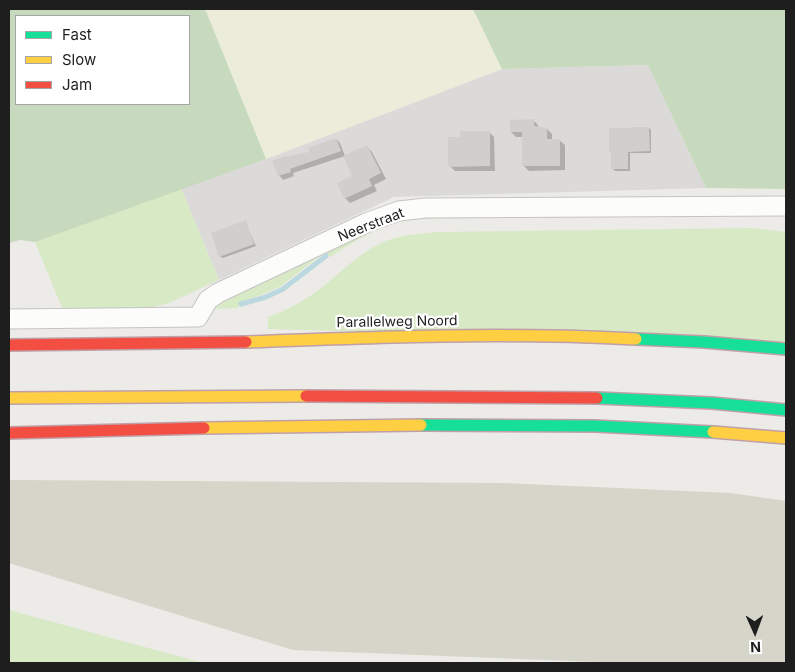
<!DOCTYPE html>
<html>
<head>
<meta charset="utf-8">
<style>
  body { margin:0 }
  #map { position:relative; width:795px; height:672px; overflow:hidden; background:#ecebe7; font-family:Inter,sans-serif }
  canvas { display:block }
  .frame { position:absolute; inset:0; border:10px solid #1e1e1e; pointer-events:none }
  .legend { position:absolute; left:15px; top:15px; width:175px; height:90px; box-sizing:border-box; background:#fff; border:1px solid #a5a5a5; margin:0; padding:6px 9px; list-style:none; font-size:15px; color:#1e1e1e }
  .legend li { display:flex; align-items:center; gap:10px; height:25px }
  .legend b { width:25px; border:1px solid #a5a5a5 }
  .north { position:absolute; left:730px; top:607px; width:50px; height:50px; -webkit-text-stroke:4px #fff; paint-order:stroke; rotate:178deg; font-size:14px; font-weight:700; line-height:20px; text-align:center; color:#1e1e1e }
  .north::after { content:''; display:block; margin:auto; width:18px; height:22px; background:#1e1e1e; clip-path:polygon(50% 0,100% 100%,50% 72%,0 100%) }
</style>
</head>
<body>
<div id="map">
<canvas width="795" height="672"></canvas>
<div class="frame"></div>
<ul class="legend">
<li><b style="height:6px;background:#16e098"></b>Fast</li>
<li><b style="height:6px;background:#ffcf43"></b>Slow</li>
<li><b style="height:6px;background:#f24e42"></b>Jam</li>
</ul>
<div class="north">N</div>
</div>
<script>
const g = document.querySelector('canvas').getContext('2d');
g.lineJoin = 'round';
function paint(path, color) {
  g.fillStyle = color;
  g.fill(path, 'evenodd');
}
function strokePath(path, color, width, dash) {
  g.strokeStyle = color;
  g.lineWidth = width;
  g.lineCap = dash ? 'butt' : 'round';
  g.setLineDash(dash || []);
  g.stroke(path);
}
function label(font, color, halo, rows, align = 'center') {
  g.font = font + ' Inter,sans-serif';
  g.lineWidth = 4.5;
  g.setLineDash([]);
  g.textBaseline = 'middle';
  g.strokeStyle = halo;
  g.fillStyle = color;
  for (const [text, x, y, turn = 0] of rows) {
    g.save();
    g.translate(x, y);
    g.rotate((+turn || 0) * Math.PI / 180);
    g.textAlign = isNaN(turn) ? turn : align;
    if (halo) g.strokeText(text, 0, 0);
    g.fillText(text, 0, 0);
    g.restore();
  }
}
paint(new Path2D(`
  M 648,65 L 706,188 L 394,197 L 219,280 L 181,188 L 266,159 L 502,69 Z`), '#dbdad8');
paint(new Path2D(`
  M 9,480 L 504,483 L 731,493 L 786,501 L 786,663 L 621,663 L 293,650 L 9,563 Z`), '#d5d5c9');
paint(new Path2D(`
  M 205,9 L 473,9 L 502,69 L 266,159 Z`), '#ebecda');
paint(new Path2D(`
  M 181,188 L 219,280 L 169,303 L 146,309 L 63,310 L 35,242 Z
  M 786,211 L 786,216 L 770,214 L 726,214 L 418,219 C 384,222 358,239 330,257 L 325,252 L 281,286 L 266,293 L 239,303 L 238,308 L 212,309 L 218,301 L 399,216 Z
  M 752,228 L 786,232 L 786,343 L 268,329 L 268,317 C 288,310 309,298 325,285 C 343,270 360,253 381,243 C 399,235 418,234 438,232 Z
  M 9,610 L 203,663 L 9,663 Z`), '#d8e9c6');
paint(new Path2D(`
  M 9,9 L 205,9 L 266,159 L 35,242 L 20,240 L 9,243 ZM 16,16 L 189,16 L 189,104 L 16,104 Z
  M 473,9 L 786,9 L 786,189 L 706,188 L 648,65 L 502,69 Z`), '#c7dabd');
paint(new Path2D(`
  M 533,120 L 538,125 L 538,128 L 547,129 L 552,134 L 552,140 L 559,140 L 565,145 L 565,170 L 529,171 L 523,165 L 523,137 L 516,137 L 511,132 Z
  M 649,128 L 651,130 L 651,153 L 630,153 L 630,171 L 615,171 L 613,169 L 613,154 L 610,151 Z
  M 489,132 L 494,137 L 495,171 L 455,171 L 450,166 Z
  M 336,139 L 340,143 L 345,156 L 293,173 L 294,176 L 283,180 L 279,175 L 311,153 Z
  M 367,147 L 372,152 L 386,179 L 374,185 L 377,191 L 350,203 L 345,198 Z
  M 245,222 L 256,246 L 223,258 L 220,256 Z`), '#0003');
strokePath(new Path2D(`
  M 241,304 L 266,297 L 283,289 L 326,256`), '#bbd7df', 5);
paint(new Path2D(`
  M 534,119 L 534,126 L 547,128 L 547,139 L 560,139 L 560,166 L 522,166 L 522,132 L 510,132 L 510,120 Z
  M 632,127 L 649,127 L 650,151 L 628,152 L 628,169 L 611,169 L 611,152 L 609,152 L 609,128 L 632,128 Z
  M 460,131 L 490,131 L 490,166 L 448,167 L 448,137 L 460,137 Z
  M 336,138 L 341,151 L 290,169 L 291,172 L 278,176 L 272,161 L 283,157 L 309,152 L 308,148 Z
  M 367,145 L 381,173 L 369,179 L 372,186 L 344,199 L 337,183 L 352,176 L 343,156 Z
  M 246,220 L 254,244 L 219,257 L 211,233 Z`), '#d0cfcc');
const street = new Path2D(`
  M 9,319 L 198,317 L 208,300 L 218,293 L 366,223 L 399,211 L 426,208 L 786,206`);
const fast = new Path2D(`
  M 636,339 L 704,342 L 786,349
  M 597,398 L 712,403 L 786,410
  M 421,425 L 595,426 L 713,432`);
const slow = new Path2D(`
  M 246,342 C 376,337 506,332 636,339
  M 9,398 L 306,396
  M 204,428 L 421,425
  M 713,432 L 786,438`);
const jam = new Path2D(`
  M 9,345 L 246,342
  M 306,396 L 597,398
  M 9,433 L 204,428`);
strokePath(street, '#c5c4c3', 21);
strokePath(fast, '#c19fa8', 14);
strokePath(slow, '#c19fa8', 14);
strokePath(jam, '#c19fa8', 14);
strokePath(street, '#fcfcfb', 19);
strokePath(fast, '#16e098', 11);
strokePath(slow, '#ffcf43', 11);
strokePath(jam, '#f24e42', 11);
label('14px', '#1e1e1e', '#fff', [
  ["Neerstraat",371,225,-21],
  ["Parallelweg Noord",397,322,-1]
]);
</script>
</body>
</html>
